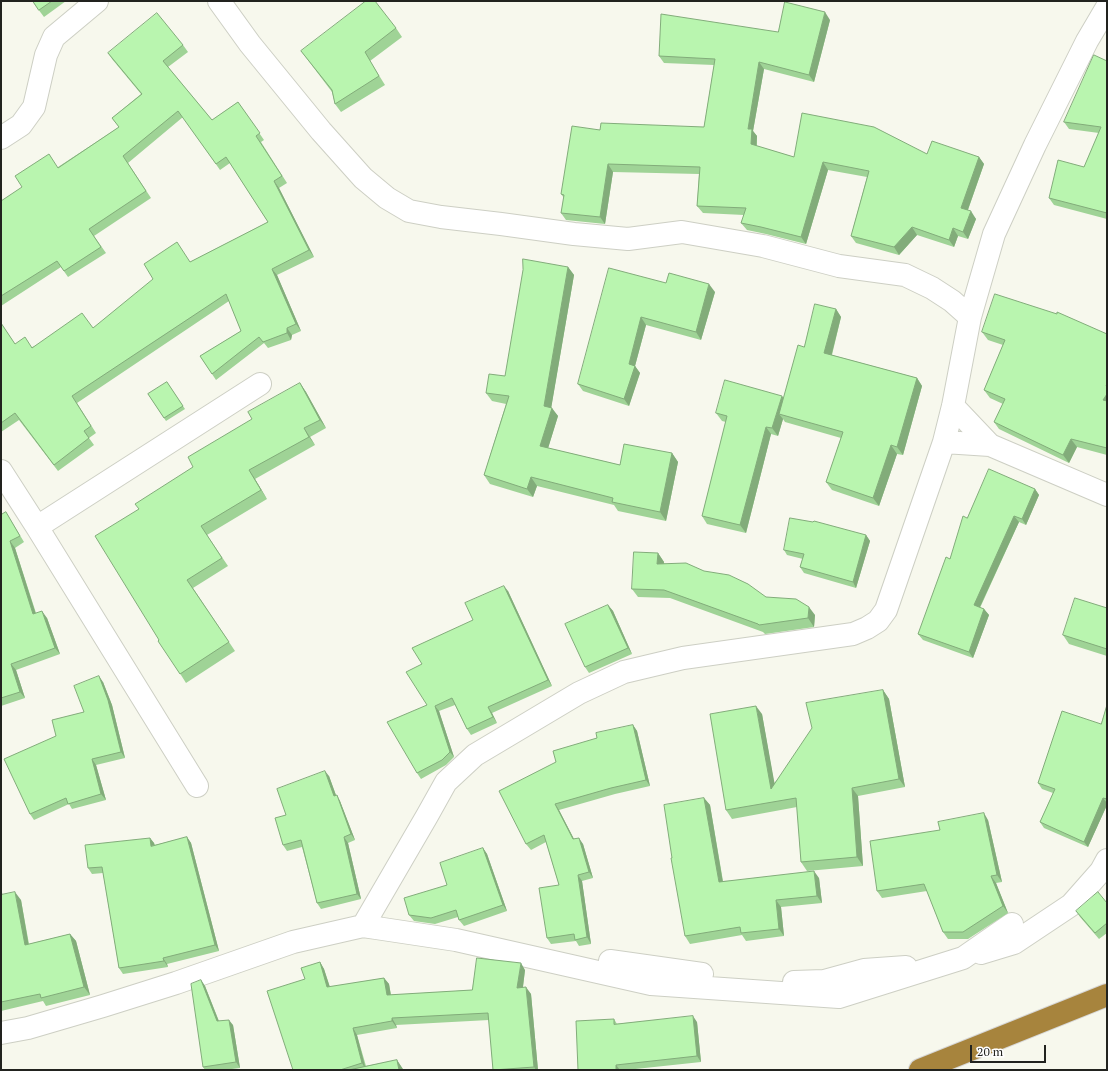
<!DOCTYPE html>
<html>
<head>
<meta charset="utf-8">
<style>
  body { margin:0 }
  #map { position:relative; width:1108px; height:1071px; overflow:hidden; background:#f7f8ed; font-family:"PT Serif",serif }
  canvas { display:block }
  .frame { position:absolute; inset:0; border:2px solid #22231f; pointer-events:none }
  .scale { position:absolute; left:970px; top:1045px; width:76px; height:18px; box-sizing:border-box; border:2px solid #22231f; border-top:0; padding-left:5px; font-size:12px; line-height:14px; white-space:nowrap; color:#22231f; -webkit-text-stroke:3px #fff; paint-order:stroke }
</style>
</head>
<body>
<div id="map">
<canvas width="1108" height="1071"></canvas>
<div class="frame"></div>
<div class="scale">20 m</div>
</div>
<script>
const g = document.querySelector('canvas').getContext('2d');
g.lineJoin = 'round';
function strokePath(path, color, width, dash) {
  g.strokeStyle = color;
  g.lineWidth = width;
  g.lineCap = dash ? 'butt' : 'round';
  g.setLineDash(dash || []);
  g.stroke(path);
}
function paint(path, color) {
  g.fillStyle = color;
  g.fill(path, 'evenodd');
}
const minor = new Path2D(`
  M 219,1 L 250,44 L 321,131 L 363,178 L 387,198 L 409,211 L 441,217 L 501,224 L 574,234 L 628,239 L 682,232 L 763,246 L 839,266 L 905,275 L 932,288 L 952,301 L 970,317
  M 1,138 L 21,125 L 34,107 L 46,55 L 54,37 L 97,1
  M 953,406 L 990,445
  M 944,442 L 990,445 L 1107,495
  M 1,471 L 37,527 L 197,786
  M 37,527 L 260,384
  M 1012,924 L 963,958 L 839,997 L 651,984 L 456,940 L 363,926 L 427,816 L 446,782 L 475,755 L 579,693 L 624,672 L 683,658 L 853,634 L 867,628 L 878,621 L 886,610 L 944,442 L 953,406 L 970,317 L 994,234 L 1035,145 L 1087,41 L 1107,7
  M 981,953 L 1014,943 L 1071,905 L 1101,871 L 1107,860
  M 610,961 L 702,974
  M 794,982 L 824,981 L 864,970 L 906,967
  M 1,1033 L 28,1028 L 103,1006 L 176,983 L 293,942 L 363,926 L 378,928`);
const highway = new Path2D(`
  M 920,1070 L 1107,995`);
strokePath(minor, '#cdcfc4', 24);
strokePath(highway, '#d7d7d7', 24);
strokePath(minor, '#fff', 22);
strokePath(highway, '#a7843d', 22);
paint(new Path2D(`
  M 32,1 L 66,1 L 44,17 Z
  M 830,20 L 814,82 L 764,69 L 753,131 L 757,136 L 757,146 L 794,157 L 927,154 L 979,157 L 984,164 L 968,210 L 976,219 L 968,239 L 958,236 L 954,247 L 917,235 L 899,255 L 856,243 L 851,236 L 867,177 L 828,170 L 806,244 L 766,234 L 747,230 L 741,223 L 744,215 L 703,213 L 697,206 L 699,174 L 613,172 L 605,224 L 566,220 L 561,213 L 564,198 L 561,194 L 600,130 L 704,127 L 714,65 L 664,63 L 659,56 L 778,32 Z
  M 396,28 L 402,37 L 370,61 L 385,85 L 341,112 L 335,104 L 332,92 L 301,51 Z
  M 183,45 L 188,52 L 168,67 L 212,120 L 238,102 L 264,140 L 261,142 L 287,183 L 279,188 L 314,257 L 277,275 L 301,331 L 292,335 L 291,340 L 268,348 L 264,343 L 216,380 L 200,356 L 241,331 L 229,301 L 77,403 L 96,433 L 89,438 L 94,445 L 58,471 L 19,420 L 1,432 L 1,323 L 15,344 L 32,347 L 93,328 L 190,262 L 268,222 L 230,163 L 220,170 L 183,117 L 128,163 L 151,198 L 94,236 L 106,253 L 68,277 L 61,267 L 1,306 L 1,201 L 58,167 L 119,127 L 112,118 L 141,94 L 112,59 L 108,53 Z
  M 1107,61 L 1107,219 L 1054,205 L 1049,198 L 1084,167 L 1099,133 L 1069,129 L 1064,122 Z
  M 568,267 L 574,275 L 551,408 L 558,416 L 548,448 L 620,465 L 672,453 L 678,462 L 666,521 L 618,511 L 614,505 L 537,486 L 533,497 L 490,484 L 484,475 L 506,404 L 492,401 L 486,393 L 505,376 Z
  M 666,283 L 715,292 L 701,340 L 646,325 L 635,366 L 640,373 L 629,406 L 583,391 L 578,384 Z
  M 836,309 L 841,317 L 832,355 L 917,378 L 922,386 L 903,455 L 897,454 L 879,506 L 832,490 L 826,482 L 841,438 L 785,422 L 783,419 L 778,436 L 771,434 L 746,533 L 707,524 L 702,516 L 726,422 L 722,421 L 716,413 L 784,398 L 804,347 Z
  M 982,332 L 1107,334 L 1107,455 L 1077,447 L 1069,463 L 999,429 L 994,422 L 1003,404 L 990,398 L 984,390 L 1003,345 L 988,340 Z
  M 167,382 L 185,409 L 166,421 L 148,394 Z
  M 300,383 L 306,392 L 326,428 L 310,437 L 315,445 L 255,479 L 267,499 L 207,535 L 228,566 L 193,588 L 235,651 L 186,683 L 159,640 L 139,509 Z
  M 1035,489 L 1039,495 L 1026,525 L 1019,522 L 980,608 L 984,609 L 989,615 L 973,658 L 923,640 L 918,634 L 967,518 Z
  M 6,512 L 24,542 L 15,548 L 36,613 L 47,618 L 60,654 L 16,670 L 25,698 L 1,706 L 1,515 Z
  M 866,535 L 870,541 L 856,588 L 804,573 L 800,567 L 803,559 L 787,555 L 784,550 Z
  M 658,553 L 664,562 L 663,563 L 766,597 L 815,615 L 814,627 L 765,634 L 763,632 L 670,598 L 638,597 L 632,589 Z
  M 508,591 L 552,686 L 492,713 L 497,723 L 471,735 L 467,729 L 455,705 L 439,711 L 454,757 L 446,765 L 421,779 L 417,773 L 427,705 L 473,620 Z
  M 608,605 L 613,611 L 632,654 L 589,673 L 585,667 Z
  M 1107,608 L 1107,656 L 1069,644 L 1063,635 Z
  M 103,682 L 112,705 L 125,758 L 96,765 L 106,800 L 72,809 L 69,804 L 34,820 L 30,814 L 56,736 L 84,712 Z
  M 883,690 L 889,699 L 905,787 L 858,796 L 863,866 L 807,871 L 801,862 L 797,807 L 732,819 L 726,810 L 762,714 L 774,783 Z
  M 1107,705 L 1107,805 L 1088,847 L 1044,828 L 1040,822 L 1053,793 L 1042,789 L 1038,783 L 1101,724 Z
  M 633,725 L 637,731 L 650,786 L 615,794 L 559,810 L 574,839 L 583,844 L 593,878 L 582,881 L 591,944 L 579,946 L 576,941 L 551,944 L 547,938 L 559,885 L 546,842 L 531,850 L 526,844 L 556,762 L 597,738 Z
  M 329,776 L 336,795 L 340,801 L 355,840 L 348,843 L 361,899 L 321,909 L 317,903 L 302,847 L 287,851 L 283,845 L 286,815 Z
  M 704,798 L 710,805 L 723,881 L 819,878 L 822,903 L 781,907 L 784,936 L 746,941 L 742,935 L 690,944 L 685,936 Z
  M 988,820 L 1002,882 L 996,883 L 1008,913 L 968,939 L 948,939 L 943,932 L 927,891 L 882,898 L 877,891 L 940,830 Z
  M 187,837 L 191,843 L 219,951 L 167,964 L 168,967 L 123,974 L 119,968 L 103,873 L 92,874 L 88,868 L 150,838 L 154,843 L 155,845 Z
  M 483,848 L 487,854 L 507,911 L 464,926 L 459,920 L 458,917 L 435,924 L 414,921 L 409,915 L 447,885 Z
  M 1,887 L 2,895 L 21,900 L 29,944 L 70,934 L 76,941 L 90,995 L 46,1006 L 43,1001 L 1,1011 Z
  M 1107,903 L 1107,933 L 1099,939 L 1080,917 L 1076,911 Z
  M 320,962 L 324,969 L 330,987 L 384,978 L 389,984 L 391,995 L 472,990 L 525,970 L 523,987 L 531,994 L 538,1070 L 493,1070 L 489,1020 L 396,1025 L 397,1028 L 357,1035 L 366,1066 L 397,1060 L 403,1070 L 293,1070 L 305,979 Z
  M 201,980 L 205,986 L 219,1021 L 233,1025 L 240,1068 L 224,1070 L 205,1070 L 203,1067 Z
  M 614,1019 L 617,1024 L 697,1022 L 701,1062 L 626,1070 L 578,1070 Z`), '#9fd396');
paint(new Path2D(`
  M 825,12 L 830,20 L 814,82 L 809,75 Z
  M 759,62 L 764,69 L 753,131 L 757,136 L 756,152 L 751,144 L 748,129 Z
  M 979,157 L 984,164 L 966,215 L 961,208 Z
  M 823,162 L 828,170 L 806,244 L 801,237 Z
  M 608,164 L 613,172 L 605,224 L 600,217 Z
  M 274,181 L 279,188 L 314,257 L 309,250 Z
  M 971,211 L 976,219 L 968,239 L 963,232 Z
  M 912,227 L 917,235 L 899,255 L 894,247 Z
  M 953,228 L 958,236 L 954,247 L 949,240 Z
  M 568,267 L 574,275 L 550,415 L 544,406 Z
  M 272,269 L 277,275 L 301,331 L 296,324 Z
  M 709,284 L 715,292 L 701,340 L 696,332 Z
  M 836,309 L 841,317 L 830,361 L 824,353 Z
  M 641,317 L 646,325 L 635,366 L 640,373 L 629,406 L 624,399 L 629,364 Z
  M 287,328 L 292,335 L 291,340 L 287,333 Z
  M 917,378 L 922,386 L 903,455 L 897,447 Z
  M 300,383 L 306,392 L 326,428 L 320,420 Z
  M 1107,394 L 1107,406 L 1103,400 Z
  M 782,396 L 787,403 L 779,414 L 783,419 L 778,436 L 772,428 Z
  M 552,408 L 558,416 L 546,455 L 540,446 Z
  M 766,427 L 771,434 L 746,533 L 740,525 Z
  M 304,428 L 310,437 L 315,445 L 309,437 Z
  M 1071,439 L 1077,447 L 1069,463 L 1063,455 Z
  M 891,445 L 897,454 L 879,506 L 873,498 Z
  M 672,453 L 678,462 L 666,521 L 660,512 Z
  M 249,470 L 255,479 L 267,499 L 261,490 Z
  M 531,477 L 537,486 L 533,497 L 527,489 Z
  M 1035,489 L 1039,495 L 1026,525 L 1022,519 Z
  M 1014,516 L 1019,522 L 978,611 L 974,605 Z
  M 866,535 L 870,541 L 856,588 L 853,582 Z
  M 10,541 L 15,548 L 38,621 L 33,614 Z
  M 658,553 L 664,562 L 663,572 L 657,564 Z
  M 504,586 L 508,591 L 552,686 L 548,680 Z
  M 608,605 L 613,611 L 632,654 L 628,648 Z
  M 809,607 L 815,615 L 814,627 L 808,618 Z
  M 984,609 L 989,615 L 973,658 L 969,652 Z
  M 42,611 L 47,618 L 60,654 L 55,648 Z
  M 11,664 L 16,670 L 25,698 L 20,692 Z
  M 99,676 L 103,682 L 112,705 L 125,758 L 121,752 Z
  M 883,690 L 889,699 L 905,787 L 899,779 Z
  M 435,706 L 439,711 L 454,757 L 450,752 Z
  M 756,706 L 762,714 L 777,797 L 771,789 Z
  M 488,707 L 492,713 L 497,723 L 493,717 Z
  M 633,725 L 637,731 L 650,786 L 646,780 Z
  M 92,759 L 96,765 L 106,800 L 101,794 Z
  M 325,771 L 329,776 L 338,801 L 334,796 Z
  M 852,788 L 858,796 L 863,866 L 857,857 Z
  M 337,795 L 340,801 L 355,840 L 351,834 Z
  M 704,798 L 710,805 L 724,889 L 719,882 Z
  M 1103,798 L 1107,803 L 1107,805 L 1088,847 L 1084,842 Z
  M 555,804 L 559,810 L 577,845 L 573,839 Z
  M 984,813 L 988,820 L 1002,882 L 997,875 Z
  M 187,837 L 191,843 L 219,951 L 215,945 Z
  M 344,837 L 348,843 L 361,899 L 357,894 Z
  M 150,838 L 154,843 L 156,852 L 151,846 Z
  M 579,838 L 583,844 L 593,878 L 589,872 Z
  M 483,848 L 487,854 L 507,911 L 503,905 Z
  M 814,871 L 819,878 L 822,903 L 817,896 Z
  M 578,875 L 582,881 L 591,944 L 587,937 Z
  M 991,876 L 996,883 L 1008,913 L 1003,906 Z
  M 1,887 L 4,903 L 1,899 Z
  M 15,892 L 21,900 L 30,953 L 25,945 Z
  M 776,900 L 781,907 L 784,936 L 779,929 Z
  M 70,934 L 76,941 L 90,995 L 84,987 Z
  M 163,958 L 167,964 L 168,967 L 164,961 Z
  M 320,962 L 324,969 L 332,994 L 327,987 Z
  M 521,963 L 525,970 L 522,994 L 517,988 Z
  M 384,978 L 389,984 L 392,1002 L 387,995 Z
  M 201,980 L 205,986 L 221,1027 L 217,1021 Z
  M 526,987 L 531,994 L 538,1070 L 536,1070 L 534,1067 Z
  M 693,1016 L 697,1022 L 701,1062 L 697,1056 Z
  M 392,1018 L 396,1025 L 397,1028 L 392,1021 Z
  M 229,1020 L 233,1025 L 240,1068 L 236,1062 Z
  M 353,1028 L 357,1035 L 366,1070 L 362,1063 Z
  M 397,1060 L 403,1069 L 403,1070 L 399,1070 Z
  M 616,1065 L 620,1070 L 616,1070 Z`), '#82ac7a');
const building = new Path2D(`
  M 33,1 L 52,1 L 39,10 Z
  M 366,1 L 375,1 L 396,28 L 365,52 L 379,76 L 335,104 L 332,90 L 301,51 Z
  M 785,2 L 825,12 L 809,75 L 759,62 L 748,129 L 752,129 L 751,144 L 794,157 L 802,113 L 874,127 L 927,154 L 932,141 L 979,157 L 961,208 L 971,211 L 963,232 L 953,228 L 949,240 L 912,227 L 894,247 L 851,236 L 869,171 L 823,162 L 801,237 L 761,227 L 741,223 L 746,208 L 697,206 L 700,167 L 608,164 L 600,217 L 561,213 L 564,195 L 561,194 L 572,126 L 600,130 L 601,123 L 704,127 L 715,59 L 659,56 L 661,14 L 778,32 Z
  M 157,13 L 183,45 L 163,61 L 212,120 L 238,102 L 260,133 L 256,136 L 282,176 L 274,181 L 309,250 L 272,269 L 296,324 L 287,328 L 287,333 L 263,342 L 259,337 L 212,374 L 200,356 L 241,331 L 226,294 L 72,396 L 91,426 L 84,431 L 89,438 L 54,465 L 15,413 L 1,423 L 1,323 L 15,344 L 25,337 L 32,348 L 82,313 L 93,328 L 153,279 L 144,264 L 177,242 L 190,262 L 268,222 L 226,157 L 216,164 L 178,111 L 123,156 L 146,191 L 89,229 L 101,247 L 64,271 L 57,261 L 1,296 L 1,201 L 22,187 L 15,176 L 49,154 L 58,168 L 119,127 L 112,118 L 142,94 L 108,53 Z
  M 1094,55 L 1107,61 L 1107,213 L 1049,198 L 1058,160 L 1084,167 L 1101,127 L 1064,122 Z
  M 523,259 L 568,267 L 544,406 L 552,408 L 540,446 L 620,465 L 624,444 L 672,453 L 660,512 L 612,502 L 613,498 L 531,477 L 527,489 L 484,475 L 509,396 L 486,393 L 489,374 L 505,376 L 523,270 Z
  M 609,268 L 666,283 L 669,273 L 709,284 L 696,332 L 641,317 L 629,364 L 635,366 L 624,399 L 578,384 Z
  M 995,294 L 1057,314 L 1057,312 L 1107,334 L 1107,384 L 1106,386 L 1107,386 L 1107,394 L 1103,400 L 1107,401 L 1107,448 L 1071,439 L 1063,455 L 994,422 L 1005,399 L 984,390 L 1005,340 L 982,332 Z
  M 815,304 L 836,309 L 824,353 L 917,378 L 897,447 L 891,445 L 873,498 L 826,482 L 843,432 L 779,414 L 798,345 L 804,347 Z
  M 725,380 L 782,396 L 772,428 L 766,427 L 740,525 L 702,516 L 727,416 L 716,413 Z
  M 167,382 L 183,406 L 164,418 L 148,394 Z
  M 300,383 L 320,420 L 304,428 L 309,437 L 249,470 L 261,490 L 201,526 L 222,558 L 187,580 L 229,642 L 180,674 L 158,641 L 159,640 L 95,536 L 139,509 L 135,504 L 193,467 L 188,457 L 252,419 L 248,412 Z
  M 989,469 L 1035,489 L 1022,519 L 1014,516 L 974,605 L 984,609 L 969,652 L 918,634 L 946,557 L 950,559 L 963,516 L 967,518 Z
  M 6,512 L 20,536 L 10,541 L 33,614 L 42,611 L 55,648 L 11,664 L 20,692 L 1,698 L 1,515 Z
  M 790,518 L 813,522 L 814,521 L 866,535 L 853,582 L 800,567 L 804,554 L 784,550 Z
  M 634,552 L 658,553 L 657,564 L 686,563 L 704,571 L 729,575 L 748,584 L 766,597 L 796,599 L 809,607 L 808,618 L 759,625 L 758,624 L 664,590 L 632,589 Z
  M 504,586 L 548,680 L 488,707 L 493,717 L 467,729 L 452,698 L 435,706 L 450,752 L 442,760 L 417,773 L 387,722 L 427,705 L 406,672 L 422,664 L 412,648 L 473,620 L 465,603 Z
  M 1075,598 L 1107,608 L 1107,649 L 1063,635 Z
  M 608,605 L 628,648 L 585,667 L 565,624 Z
  M 99,676 L 108,700 L 121,752 L 92,759 L 101,794 L 68,804 L 66,798 L 30,814 L 4,759 L 56,736 L 52,720 L 84,712 L 74,686 Z
  M 883,690 L 899,779 L 852,788 L 857,857 L 801,862 L 796,798 L 726,810 L 710,714 L 756,706 L 771,789 L 812,728 L 806,703 Z
  M 1107,705 L 1107,799 L 1103,798 L 1084,842 L 1040,822 L 1055,789 L 1038,783 L 1062,711 L 1101,724 Z
  M 633,725 L 646,780 L 611,788 L 555,804 L 573,839 L 579,838 L 589,872 L 578,875 L 587,937 L 575,940 L 574,934 L 547,938 L 539,888 L 559,885 L 544,835 L 526,844 L 499,791 L 556,762 L 553,751 L 597,738 L 596,733 Z
  M 325,771 L 334,796 L 337,795 L 351,834 L 344,837 L 357,894 L 317,903 L 301,840 L 283,845 L 275,818 L 286,815 L 277,789 Z
  M 704,798 L 719,882 L 814,871 L 817,896 L 776,900 L 779,929 L 741,933 L 740,927 L 685,936 L 671,858 L 672,858 L 664,805 Z
  M 984,813 L 997,875 L 991,876 L 1003,906 L 963,932 L 943,932 L 924,884 L 877,891 L 870,841 L 940,830 L 938,822 Z
  M 187,837 L 215,945 L 163,958 L 164,961 L 119,968 L 102,867 L 88,868 L 85,845 L 150,838 L 151,846 Z
  M 483,848 L 503,905 L 459,920 L 456,910 L 431,918 L 409,915 L 404,898 L 447,885 L 440,863 Z
  M 15,892 L 25,945 L 70,934 L 84,987 L 41,998 L 40,994 L 1,1002 L 1,895 Z
  M 1098,892 L 1107,903 L 1107,923 L 1095,933 L 1076,911 Z
  M 477,958 L 521,963 L 517,988 L 526,987 L 534,1067 L 493,1070 L 488,1013 L 392,1018 L 392,1021 L 353,1028 L 362,1063 L 340,1070 L 293,1070 L 267,991 L 305,979 L 301,968 L 320,962 L 327,987 L 384,978 L 387,995 L 472,990 Z
  M 201,980 L 217,1021 L 229,1020 L 236,1062 L 203,1067 L 191,984 Z
  M 693,1016 L 697,1056 L 616,1065 L 616,1070 L 578,1070 L 576,1021 L 614,1019 L 614,1024 Z
  M 397,1060 L 399,1070 L 349,1070 Z`);
paint(building, '#b9f5af');
strokePath(building, '#82ac7a', 1);
</script>
</body>
</html>
